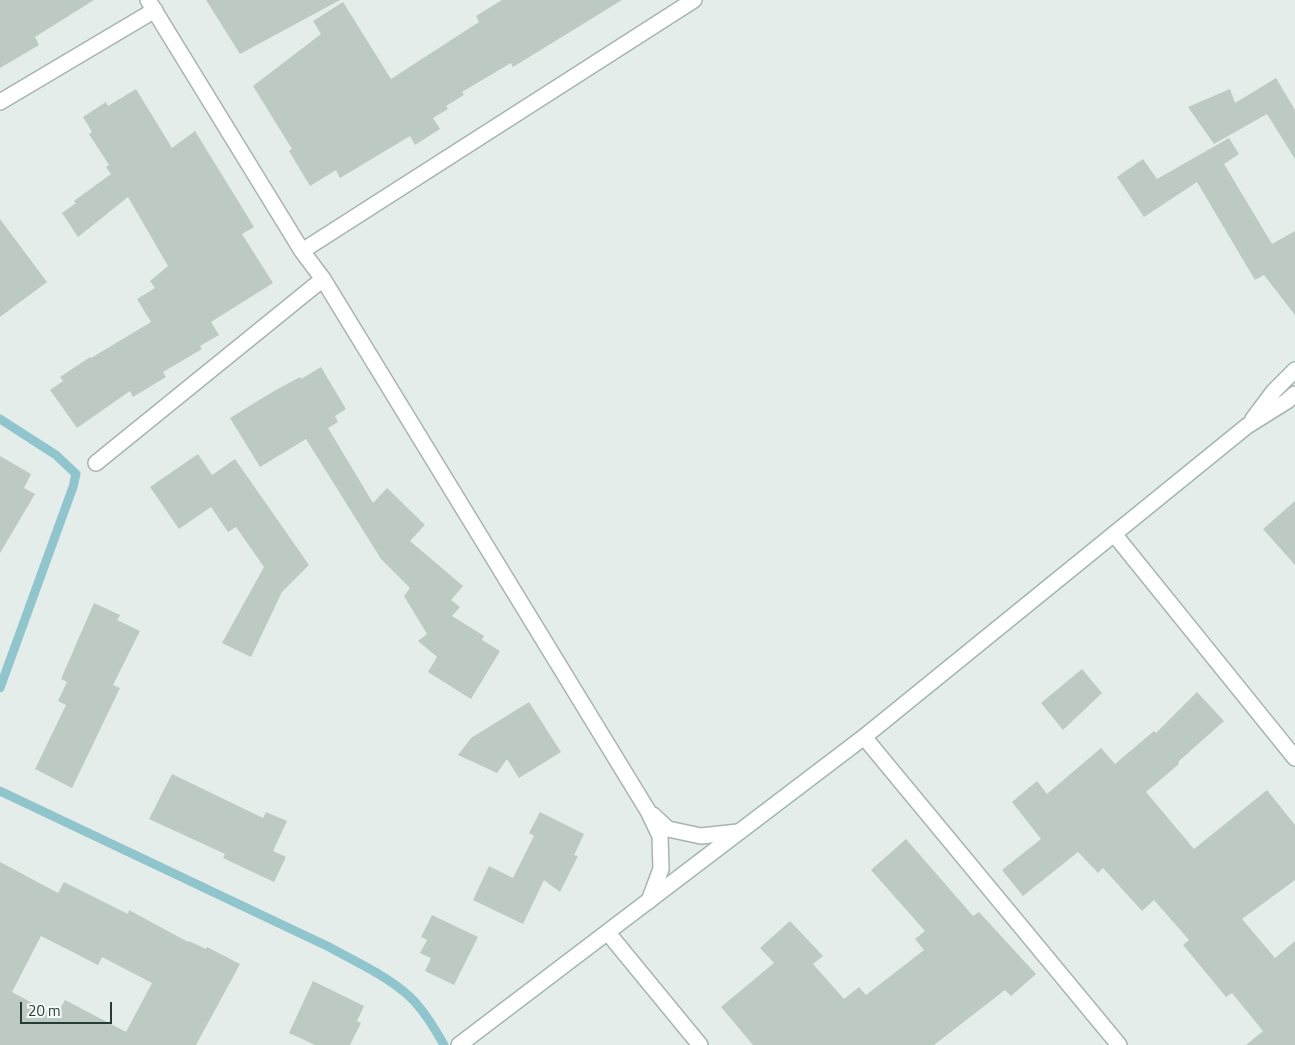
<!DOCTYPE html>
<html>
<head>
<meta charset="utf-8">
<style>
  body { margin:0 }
  #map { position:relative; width:1295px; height:1045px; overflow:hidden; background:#e4ede9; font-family:"Titillium Web",sans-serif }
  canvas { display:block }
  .scale { position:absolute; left:20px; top:1002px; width:92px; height:22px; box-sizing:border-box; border:2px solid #253d36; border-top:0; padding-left:6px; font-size:15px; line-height:18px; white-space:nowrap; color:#253d36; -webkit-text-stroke:4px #f5f9f7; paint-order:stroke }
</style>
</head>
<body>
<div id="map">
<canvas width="1295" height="1045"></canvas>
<div class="scale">20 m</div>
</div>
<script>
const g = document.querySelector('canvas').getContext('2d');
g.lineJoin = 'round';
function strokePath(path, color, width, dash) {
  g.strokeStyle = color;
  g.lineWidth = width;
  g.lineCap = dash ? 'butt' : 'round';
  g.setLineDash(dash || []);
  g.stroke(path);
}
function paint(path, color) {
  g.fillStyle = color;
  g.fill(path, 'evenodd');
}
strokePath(new Path2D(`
  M 0,419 L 56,455 L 76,474 L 73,487 L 0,688
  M 0,791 L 327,946 C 353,960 389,977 410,997 C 424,1010 435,1029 444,1045`), '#91c5cd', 9);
paint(new Path2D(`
  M 0,0 L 94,0 L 35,37 L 39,45 L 0,68 Z
  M 206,0 L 340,0 L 240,54 Z
  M 502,0 L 622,0 L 513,67 L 511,63 L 462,92 L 464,95 L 446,106 L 448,109 L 433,118 L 440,129 L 415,145 L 410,136 L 340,178 L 336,170 L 310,186 L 289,151 L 292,149 L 253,86 L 321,34 L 313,21 L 343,2 L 391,79 L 479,22 L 476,16 Z
  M 1276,78 L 1295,110 L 1295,159 L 1267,114 L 1214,144 L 1188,107 L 1230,89 L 1235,103 Z
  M 136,89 L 172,148 L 195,131 L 254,227 L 242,234 L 273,283 L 211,322 L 219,335 L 200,346 L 202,349 L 163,372 L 166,377 L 133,397 L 130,391 L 77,428 L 50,390 L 63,381 L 60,377 L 90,357 L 91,358 L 151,322 L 137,299 L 155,288 L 150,281 L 168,266 L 128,197 L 78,237 L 62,213 L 76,203 L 74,201 L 111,174 L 106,167 L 109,165 L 89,134 L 92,132 L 83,117 L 106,102 L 108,106 Z
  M 1229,138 L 1239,154 L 1224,164 L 1272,244 L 1295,231 L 1295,315 L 1264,275 L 1255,280 L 1197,182 L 1144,217 L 1117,177 L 1143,159 L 1157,179 Z
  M 0,219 L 47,282 L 0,317 Z
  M 321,367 L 346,409 L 335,416 L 338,422 L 328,428 L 373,503 L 387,488 L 425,525 L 410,541 L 463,586 L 451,600 L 460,607 L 452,616 L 484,636 L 482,640 L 500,651 L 471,699 L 428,672 L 437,657 L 418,641 L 427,634 L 404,596 L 410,588 L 381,559 L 306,439 L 260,467 L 230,418 L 274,391 L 300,377 L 301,379 Z
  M 198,454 L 212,475 L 235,459 L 309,565 L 282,592 L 251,657 L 222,643 L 264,567 L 236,527 L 228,532 L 211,507 L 179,529 L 150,487 Z
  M 0,456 L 31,474 L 24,488 L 35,494 L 0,553 Z
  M 1295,501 L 1295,565 L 1263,529 Z
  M 94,603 L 120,615 L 117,620 L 140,631 L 113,685 L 120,688 L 72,788 L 35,769 L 66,705 L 58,701 L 67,682 L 61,679 Z
  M 1082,669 L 1102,693 L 1063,730 L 1041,703 Z
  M 1197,692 L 1224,721 L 1178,762 L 1179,764 L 1146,792 L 1194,849 L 1267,790 L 1295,825 L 1295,880 L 1242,919 L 1275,958 L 1295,941 L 1295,1045 L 1246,1045 L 1263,1031 L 1232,993 L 1226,997 L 1183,945 L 1189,940 L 1154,900 L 1142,911 L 1103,868 L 1098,873 L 1078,852 L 1023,896 L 1002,870 L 1041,839 L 1012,802 L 1037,781 L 1047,794 L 1101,748 L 1115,764 L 1154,731 L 1156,733 Z
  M 529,702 L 561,752 L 519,778 L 507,759 L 497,773 L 458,755 L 471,738 Z
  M 172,774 L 263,818 L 266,812 L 287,821 L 273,851 L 286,857 L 274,882 L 223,858 L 225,854 L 149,819 Z
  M 540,812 L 584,834 L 574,855 L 578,856 L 560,892 L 544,880 L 523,924 L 473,900 L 489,866 L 513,878 L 534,836 L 529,833 Z
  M 906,839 L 973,916 L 979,912 L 1036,974 L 1011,996 L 1005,990 L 934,1045 L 753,1045 L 721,1007 L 774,963 L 760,948 L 790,921 L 823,956 L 813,964 L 844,999 L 859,987 L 866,995 L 924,950 L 915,939 L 925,931 L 871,870 Z
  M 0,862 L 58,893 L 64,882 L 128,914 L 129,910 L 188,942 L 189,941 L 206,949 L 207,947 L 240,964 L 196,1045 L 0,1045 ZM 41,936 L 98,965 L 102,957 L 152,983 L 126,1032 L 65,1000 L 56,1016 L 12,992 Z
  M 432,915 L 478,937 L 454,985 L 425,971 L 431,958 L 420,953 L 427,940 L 421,937 Z
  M 313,981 L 364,1006 L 357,1021 L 361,1023 L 350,1045 L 315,1045 L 289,1033 Z`), '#bdcac4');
const street = new Path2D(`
  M 148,0 L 302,251 L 323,279 L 648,811 L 660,836 L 661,869 L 649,901
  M 0,102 L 155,10
  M 302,251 L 694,0
  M 96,463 L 323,279
  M 1114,534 L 1295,758
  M 864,737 L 1119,1045
  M 653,815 L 668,829 L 701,836 L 738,832
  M 608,933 L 700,1045`);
const secondary = new Path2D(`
  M 1253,419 L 1274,391 L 1295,370
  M 459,1045 L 864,737 L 1247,426 L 1287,401 L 1295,394`);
strokePath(street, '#a7b5b0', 18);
strokePath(secondary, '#a3b7b0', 18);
strokePath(street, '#fff', 15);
strokePath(secondary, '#fff', 15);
</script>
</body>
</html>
